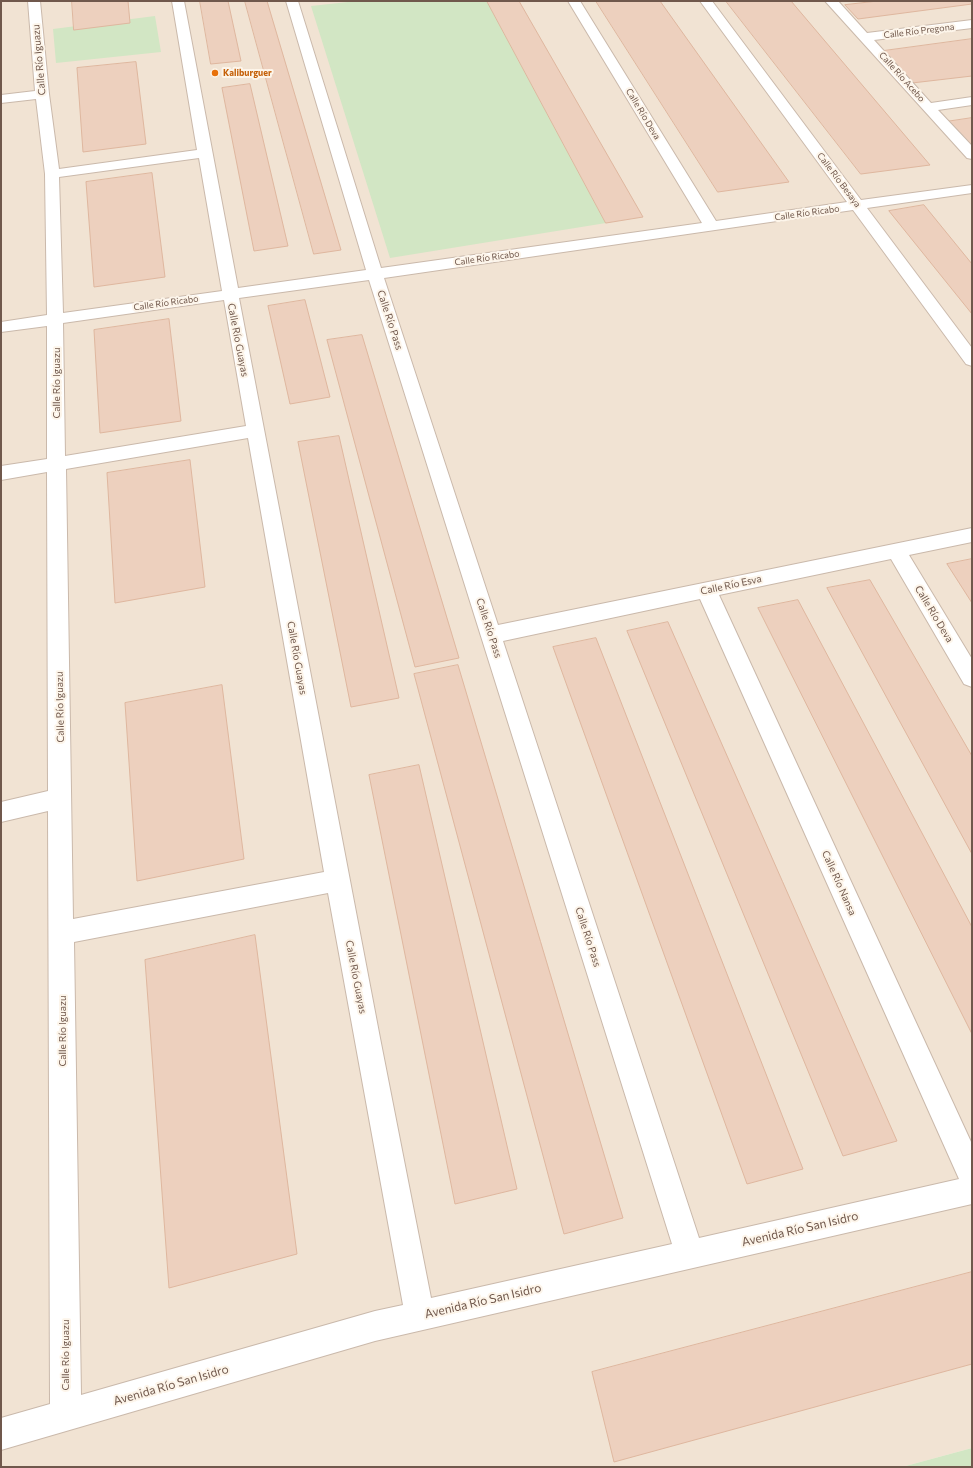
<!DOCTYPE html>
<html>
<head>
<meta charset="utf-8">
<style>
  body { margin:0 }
  #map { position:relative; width:973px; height:1468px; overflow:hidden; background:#faf1e4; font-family:Commissioner,sans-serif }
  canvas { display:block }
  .frame { position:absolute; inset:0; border:2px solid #70584c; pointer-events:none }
</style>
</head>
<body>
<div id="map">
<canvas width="973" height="1468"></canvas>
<div class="frame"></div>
</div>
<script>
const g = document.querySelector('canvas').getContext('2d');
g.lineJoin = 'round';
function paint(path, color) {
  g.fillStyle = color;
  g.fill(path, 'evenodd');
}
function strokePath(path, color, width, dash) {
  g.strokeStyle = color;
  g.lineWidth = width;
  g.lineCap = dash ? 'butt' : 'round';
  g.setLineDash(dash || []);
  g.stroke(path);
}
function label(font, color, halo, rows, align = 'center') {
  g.font = font + ' Commissioner,sans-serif';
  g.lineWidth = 4;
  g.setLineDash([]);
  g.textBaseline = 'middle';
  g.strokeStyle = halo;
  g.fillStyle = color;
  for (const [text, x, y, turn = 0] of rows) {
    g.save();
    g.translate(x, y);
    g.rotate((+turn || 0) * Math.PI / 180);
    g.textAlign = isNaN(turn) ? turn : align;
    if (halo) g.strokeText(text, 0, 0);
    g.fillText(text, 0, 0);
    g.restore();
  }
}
paint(new Path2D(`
  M 1,1 L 972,1 L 972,1448 L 902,1467 L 1,1467 Z`), '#f1e3d3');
paint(new Path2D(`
  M 357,1 L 487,1 L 606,223 L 390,258 L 311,6 Z
  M 155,16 L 161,52 L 56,63 L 53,29 Z
  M 972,1448 L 972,1467 L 902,1467 Z`), '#d2e6c4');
const building = new Path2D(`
  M 72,1 L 128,1 L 130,23 L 74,30 Z
  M 200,1 L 228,1 L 241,61 L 211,64 Z
  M 245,1 L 267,1 L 341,250 L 314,254 Z
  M 487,1 L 519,1 L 643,217 L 606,223 Z
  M 596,1 L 660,1 L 789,182 L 718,192 Z
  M 726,1 L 791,1 L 930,165 L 861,174 Z
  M 878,1 L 972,1 L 972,4 L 858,19 L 845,5 Z
  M 972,39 L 972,76 L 912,83 L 883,51 Z
  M 136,62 L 146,144 L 83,152 L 77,68 Z
  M 250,84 L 288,246 L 254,251 L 222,88 Z
  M 972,118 L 972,151 L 945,122 Z
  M 152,173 L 165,277 L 94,287 L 86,182 Z
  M 924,205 L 972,264 L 972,314 L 889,211 Z
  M 305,300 L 330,397 L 290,404 L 268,306 Z
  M 169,319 L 181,421 L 100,433 L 94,330 Z
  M 362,335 L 459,658 L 415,667 L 327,340 Z
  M 339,436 L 399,698 L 351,707 L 298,442 Z
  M 190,460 L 205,587 L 115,603 L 107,473 Z
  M 972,559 L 972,603 L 947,564 Z
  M 870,580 L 972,756 L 972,854 L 827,588 Z
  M 798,600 L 972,927 L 972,1034 L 758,608 Z
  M 668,622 L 897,1141 L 843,1156 L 627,631 Z
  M 596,638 L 803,1169 L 747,1184 L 553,647 Z
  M 458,665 L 623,1218 L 564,1234 L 414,674 Z
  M 222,685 L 244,859 L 137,881 L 125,703 Z
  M 419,765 L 517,1189 L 455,1204 L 369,775 Z
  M 255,935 L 297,1254 L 169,1288 L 145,960 Z
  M 972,1272 L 972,1364 L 614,1462 L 592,1372 Z`);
paint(building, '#edd0be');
strokePath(building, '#dfb79f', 1);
const minor = new Path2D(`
  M 28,1 L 40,1 L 49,94 L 59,169 L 197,150 L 172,1 L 184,1 L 238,288 L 366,270 L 286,1 L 298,1 L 381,268 L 702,223 L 568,1 L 580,1 L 716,221 L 847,202 L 700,1 L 712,1 L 861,200 L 972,185 L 972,193 L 867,208 L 972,348 L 972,366 L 966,364 L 853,210 L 384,278 L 498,625 L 972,528 L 972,542 L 909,555 L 972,659 L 972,687 L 964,684 L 891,559 L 719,595 L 972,1144 L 972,1204 L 375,1341 L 1,1450 L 1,1418 L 50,1404 L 48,811 L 1,822 L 1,802 L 48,791 L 47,472 L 1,480 L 1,466 L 47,459 L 47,326 L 1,332 L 1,322 L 47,315 L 45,174 L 36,99 L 1,103 L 1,95 L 35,91 ZM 199,158 L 222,291 L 63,313 L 59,177 ZM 369,280 L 672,1244 L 431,1298 L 380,1038 L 239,298 ZM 224,300 L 246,426 L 65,456 L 63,323 ZM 248,438 L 324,872 L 73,919 L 66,469 ZM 700,599 L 959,1179 L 699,1238 L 503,641 ZM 328,893 L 403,1305 L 375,1311 L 81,1395 L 74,942 Z
  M 825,1 L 838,1 L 867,33 L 972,20 L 972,28 L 874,40 L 931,103 L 972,97 L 972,105 L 938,110 L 972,146 L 972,159 L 967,158 Z`);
strokePath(minor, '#cab9ab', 2);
paint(minor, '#fff');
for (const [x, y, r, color] of [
  [215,73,4,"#e8710a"]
]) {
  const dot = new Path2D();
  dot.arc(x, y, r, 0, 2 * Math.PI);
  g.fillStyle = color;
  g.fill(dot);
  strokePath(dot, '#fdf5ea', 1.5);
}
label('9px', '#70584c', '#fdf5ea', [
  ["Calle Río Pregona",919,31,-7],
  ["Calle Río Acebo",902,77,48],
  ["Calle Río Deva",643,114,59],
  ["Calle Río Besaya",839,180,53],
  ["Calle Río Ricabo",807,213,-8],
  ["Calle Río Ricabo",487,258,-8],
  ["Calle Río Ricabo",166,303,-8]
]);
label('bold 9px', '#c56008', '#fdf5ea', [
  ["Kaliburguer",223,73]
], 'left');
label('10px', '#70584c', '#fdf5ea', [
  ["Calle Río Iguazu",39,60,-95],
  ["Calle Río Pass",390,320,72],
  ["Calle Río Guayas",238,340,79],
  ["Calle Río Iguazu",57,383,-90],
  ["Calle Río Esva",731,585,-12],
  ["Calle Río Deva",934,614,59],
  ["Calle Río Pass",489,628,72],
  ["Calle Río Guayas",297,658,80],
  ["Calle Río Iguazu",60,707,-91],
  ["Calle Río Nansa",839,883,66],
  ["Calle Río Pass",588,937,72],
  ["Calle Río Guayas",356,977,79],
  ["Calle Río Iguazu",63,1031,-90],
  ["Calle Río Iguazu",66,1355,-90]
]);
label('12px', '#70584c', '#fdf5ea', [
  ["Avenida Río San Isidro",800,1229,-13],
  ["Avenida Río San Isidro",483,1301,-13],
  ["Avenida Río San Isidro",171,1385,-16]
]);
</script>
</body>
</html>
